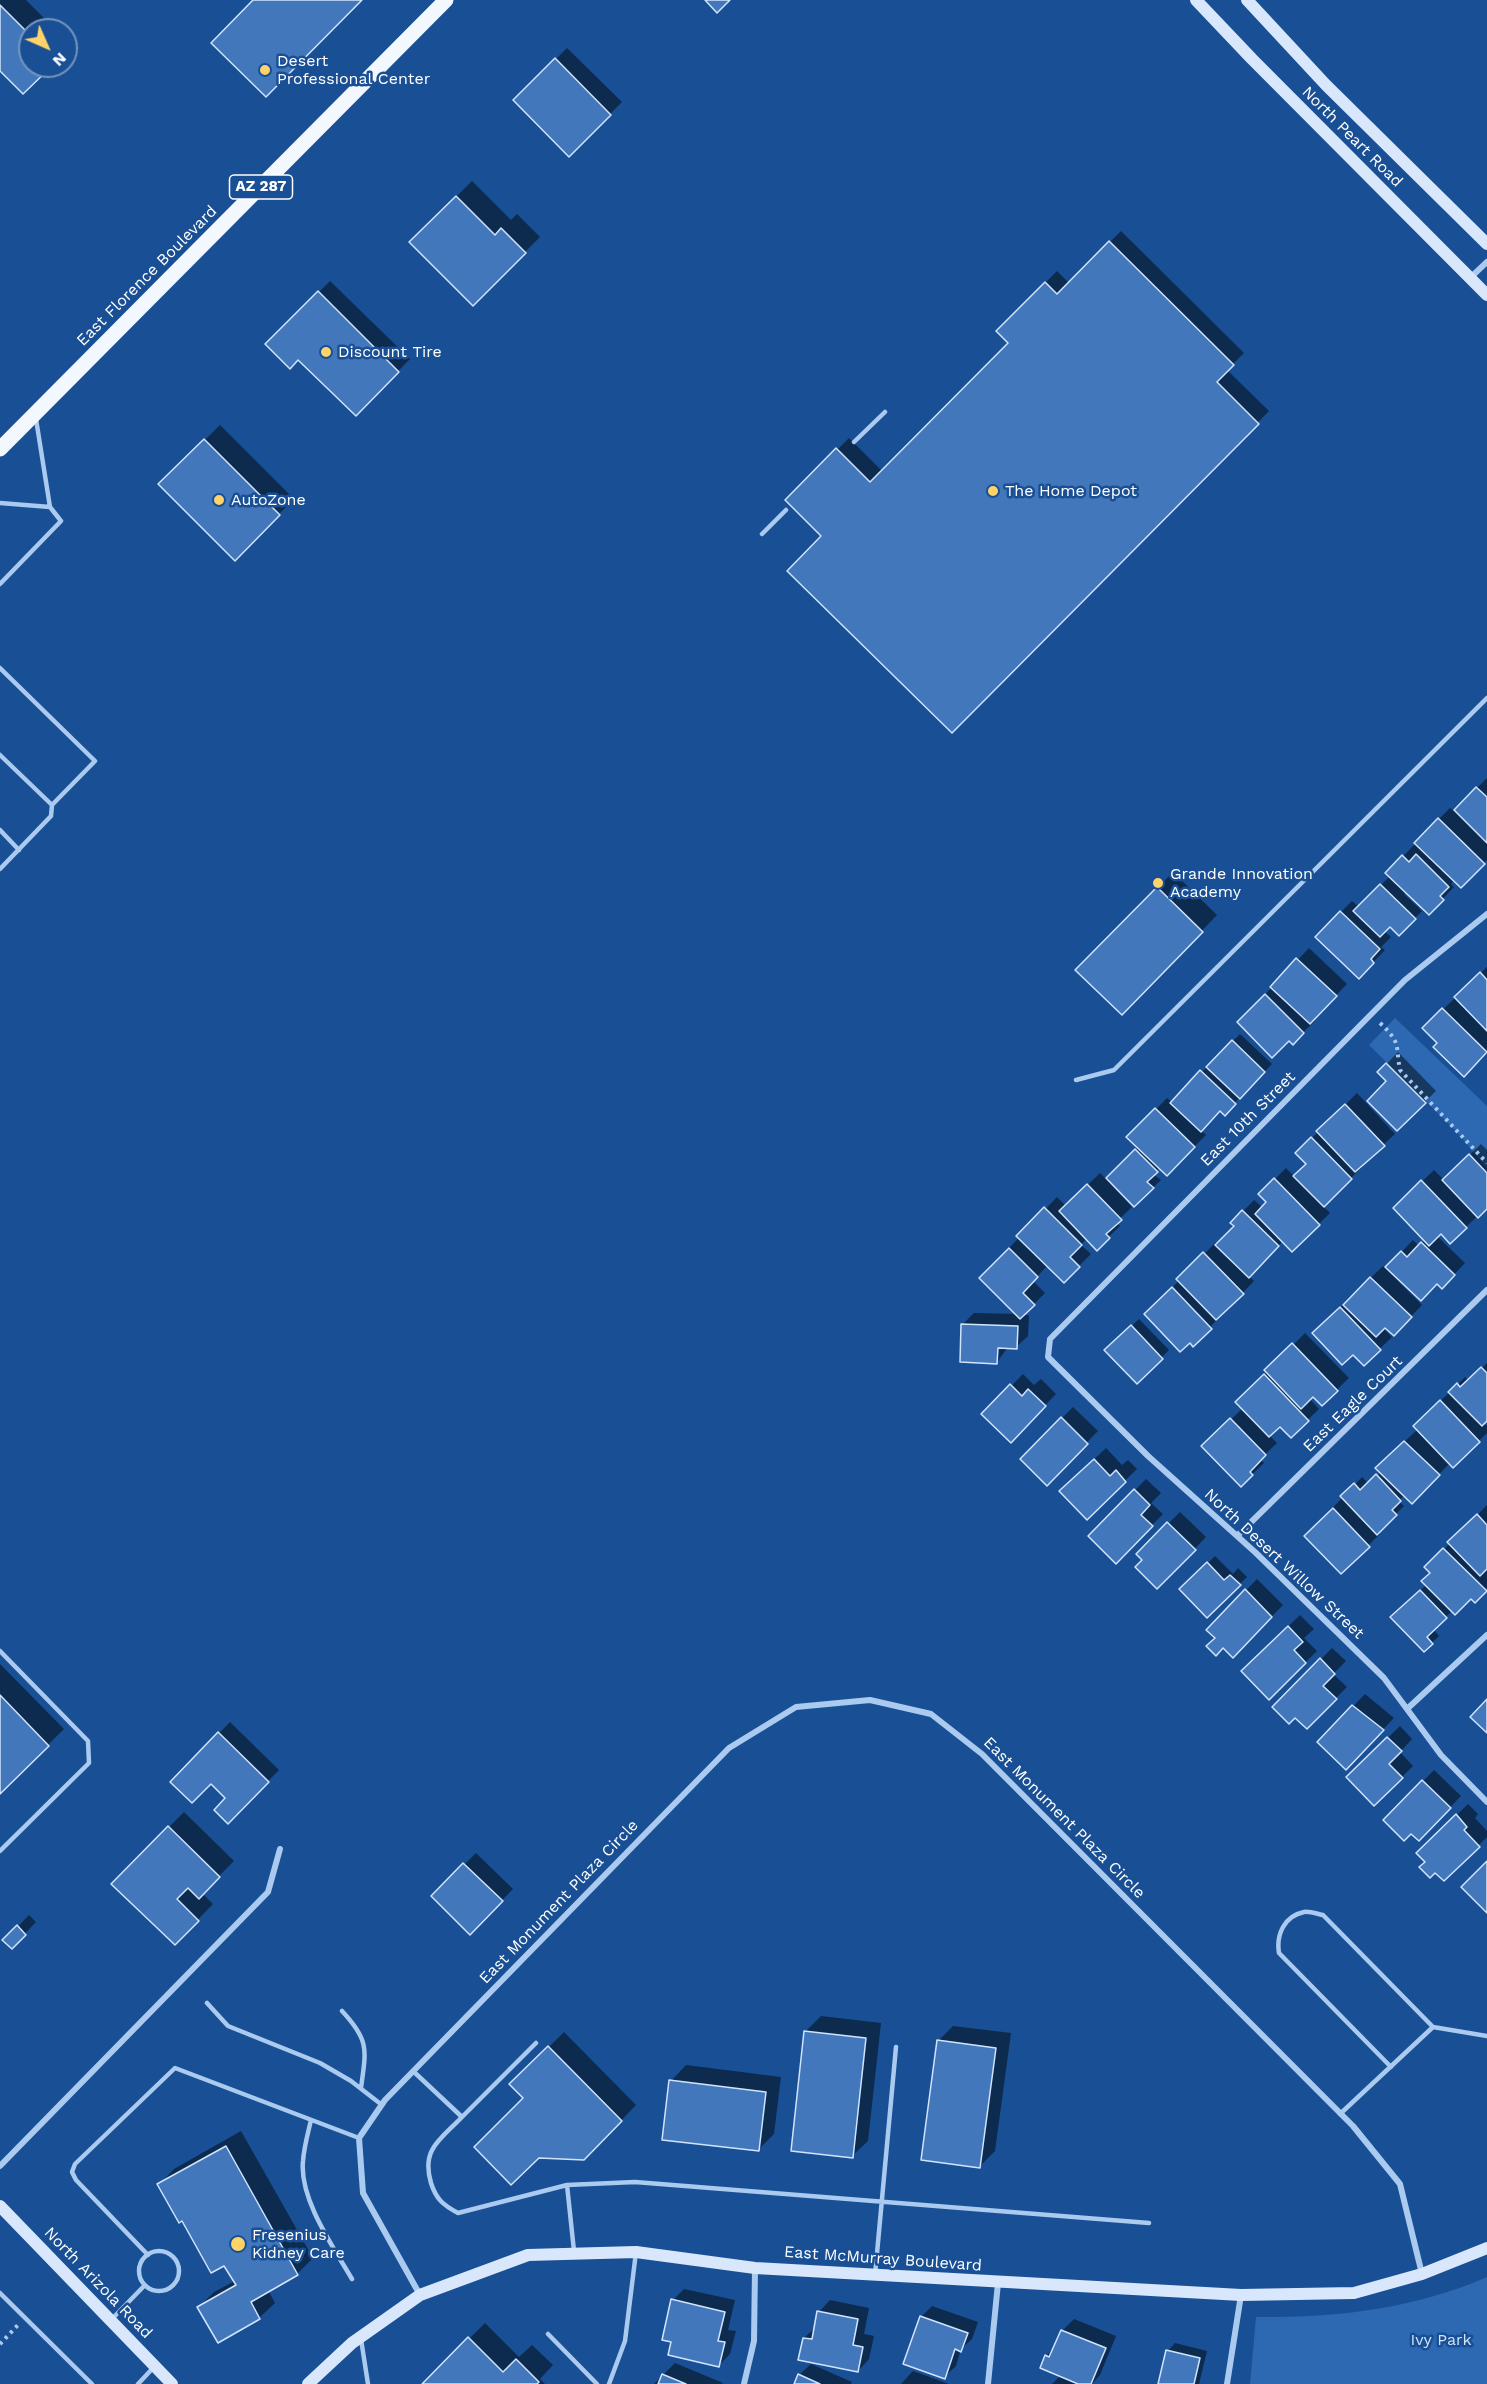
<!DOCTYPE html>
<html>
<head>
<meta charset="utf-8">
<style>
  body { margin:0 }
  #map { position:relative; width:1487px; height:2384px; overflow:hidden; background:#194f94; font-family:"Work Sans",sans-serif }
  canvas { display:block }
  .north { position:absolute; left:18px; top:18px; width:60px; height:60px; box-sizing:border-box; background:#194f94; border:2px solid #7595bf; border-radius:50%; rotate:135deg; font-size:16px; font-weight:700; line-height:24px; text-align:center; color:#fff }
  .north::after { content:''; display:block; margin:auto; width:21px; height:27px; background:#ffd369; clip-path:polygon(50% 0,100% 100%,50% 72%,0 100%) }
</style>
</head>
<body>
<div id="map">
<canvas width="1487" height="2384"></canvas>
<div class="north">N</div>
</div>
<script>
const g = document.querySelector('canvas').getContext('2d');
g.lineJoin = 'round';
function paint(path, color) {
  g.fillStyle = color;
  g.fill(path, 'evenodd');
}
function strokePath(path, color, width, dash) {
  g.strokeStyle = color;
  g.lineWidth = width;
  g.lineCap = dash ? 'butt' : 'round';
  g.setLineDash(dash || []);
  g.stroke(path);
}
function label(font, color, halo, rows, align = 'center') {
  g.font = font + ' "Work Sans",sans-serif';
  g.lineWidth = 5;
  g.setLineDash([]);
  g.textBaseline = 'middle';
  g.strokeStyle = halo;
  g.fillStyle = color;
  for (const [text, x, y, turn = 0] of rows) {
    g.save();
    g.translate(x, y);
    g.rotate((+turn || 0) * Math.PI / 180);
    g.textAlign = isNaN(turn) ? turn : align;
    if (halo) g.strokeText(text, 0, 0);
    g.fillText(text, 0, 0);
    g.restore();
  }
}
paint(new Path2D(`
  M 1395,1018 L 1487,1106 L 1487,1168 L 1455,1130 L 1369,1045 Z
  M 1487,2277 L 1487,2384 L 1250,2384 L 1256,2317 C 1335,2318 1414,2309 1487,2277 Z`), '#2c69b2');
paint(new Path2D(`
  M 0,0 L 26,0 L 56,30 L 30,30 L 30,66 L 49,66 L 0,69 Z
  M 66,40 L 71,45 L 66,49 Z
  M 567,48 L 622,102 L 569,155 L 515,100 Z
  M 472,181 L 511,220 L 517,214 L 540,237 L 473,304 L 411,242 Z
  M 1121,231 L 1244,353 L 1227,370 L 1269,411 L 952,731 L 824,536 L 787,500 L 849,438 L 883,472 L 1010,343 L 998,331 L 1057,271 L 1069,283 Z
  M 330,281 L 410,359 L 356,414 L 298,358 L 267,344 Z
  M 220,425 L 294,499 L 235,558 L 161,484 Z
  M 1487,778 L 1487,860 L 1461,886 L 1454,880 L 1451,884 L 1454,887 L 1429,913 L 1407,892 L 1404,894 L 1422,911 L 1399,934 L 1390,925 L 1384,931 L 1391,937 L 1381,947 L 1385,950 L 1359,977 L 1341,912 L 1352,901 L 1359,907 L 1390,876 L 1387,873 L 1439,819 L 1450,808 L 1454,811 Z
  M 1173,872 L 1217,915 L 1122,1013 L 1077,970 Z
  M 1309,948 L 1347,984 L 1313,1019 L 1315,1021 L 1293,1042 L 1239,1022 Z
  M 1487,967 L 1487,1052 L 1464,1075 L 1424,1028 Z
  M 1240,1034 L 1272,1064 L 1225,1113 L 1221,1110 L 1201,1130 L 1206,1135 L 1167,1174 L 1160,1167 L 1153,1174 L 1161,1180 L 1134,1205 L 1108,1178 L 1139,1147 L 1129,1137 L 1167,1098 L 1172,1102 Z
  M 1398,1052 L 1436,1091 L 1397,1129 L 1388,1081 L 1379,1072 Z
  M 1357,1093 L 1395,1134 L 1361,1165 L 1363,1166 L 1323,1206 L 1330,1213 L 1292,1250 L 1283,1241 L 1249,1276 L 1254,1281 L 1193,1345 L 1146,1315 L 1216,1242 L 1218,1244 L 1236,1226 L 1232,1223 L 1254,1200 L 1262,1207 L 1268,1203 L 1260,1194 L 1286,1168 L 1295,1177 L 1308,1164 L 1297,1153 Z
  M 1481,1144 L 1487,1150 L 1487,1207 L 1450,1242 L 1442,1232 L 1437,1236 L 1465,1263 L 1442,1287 L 1437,1282 L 1387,1267 L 1413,1240 L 1419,1246 L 1425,1240 L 1395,1208 L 1434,1170 L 1444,1180 Z
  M 1100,1173 L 1132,1207 L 1116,1222 L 1120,1226 L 1097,1248 L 1087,1238 L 1081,1245 L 1091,1254 L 1064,1281 L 1048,1265 L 1033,1281 L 1045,1293 L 1023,1315 L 1029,1315 L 1028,1336 L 1016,1347 L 1008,1347 L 997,1362 L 963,1324 L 974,1313 L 1017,1314 L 981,1278 L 1057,1197 L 1066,1206 Z
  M 1383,1266 L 1422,1305 L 1394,1334 L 1382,1323 L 1380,1325 L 1392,1337 L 1364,1364 L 1353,1352 L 1314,1333 Z
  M 1139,1319 L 1169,1350 L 1137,1382 L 1106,1350 Z
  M 1305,1333 L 1349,1378 L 1322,1404 L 1313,1395 L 1310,1399 L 1319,1409 L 1291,1436 L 1280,1425 L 1269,1435 L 1277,1443 L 1260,1459 L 1264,1463 L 1241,1485 L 1203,1446 L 1243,1408 L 1237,1402 Z
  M 1487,1363 L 1487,1419 L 1483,1422 L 1487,1426 L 1487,1433 L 1453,1466 L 1450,1463 L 1412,1502 L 1405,1495 L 1398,1501 L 1404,1506 L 1377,1532 L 1380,1534 L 1341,1572 L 1306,1536 L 1362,1477 L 1368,1483 L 1381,1472 L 1388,1457 L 1418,1429 L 1415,1426 L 1458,1384 L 1465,1377 L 1469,1381 Z
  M 1023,1374 L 1034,1385 L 1041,1379 L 1056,1394 L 1022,1429 L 984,1414 Z
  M 1073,1407 L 1098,1431 L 1047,1483 L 1022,1459 Z
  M 1106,1448 L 1122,1465 L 1128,1460 L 1137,1469 L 1087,1518 L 1061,1491 Z
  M 1146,1479 L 1161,1493 L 1151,1503 L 1163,1514 L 1116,1562 L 1090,1536 Z
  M 1487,1505 L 1487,1588 L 1475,1600 L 1471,1597 L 1453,1610 L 1433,1629 L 1439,1636 L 1424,1650 L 1392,1617 L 1426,1585 L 1432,1573 L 1427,1567 Z
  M 1180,1512 L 1206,1537 L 1157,1587 L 1144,1560 L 1138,1554 Z
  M 1215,1556 L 1233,1574 L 1238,1568 L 1247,1577 L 1207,1616 L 1181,1589 Z
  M 1257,1579 L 1283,1605 L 1233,1656 L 1208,1630 Z
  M 1300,1615 L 1314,1629 L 1304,1638 L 1317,1651 L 1269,1698 L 1243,1671 Z
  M 1332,1648 L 1346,1661 L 1333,1674 L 1347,1687 L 1307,1727 L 1295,1716 L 1274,1707 Z
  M 0,1664 L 64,1729 L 0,1792 Z
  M 1365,1694 L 1394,1718 L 1346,1768 L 1319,1742 Z
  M 230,1722 L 279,1770 L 228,1822 L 227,1798 L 211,1782 L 172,1782 Z
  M 1400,1726 L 1412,1739 L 1400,1752 L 1413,1766 L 1374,1804 L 1348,1777 Z
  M 1434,1770 L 1461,1796 L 1419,1839 L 1411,1832 L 1385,1820 Z
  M 1468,1804 L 1478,1814 L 1475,1818 L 1487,1831 L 1487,1837 L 1444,1879 L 1418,1853 Z
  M 184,1812 L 234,1861 L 202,1893 L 213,1904 L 175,1943 L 113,1884 Z
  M 476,1853 L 513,1889 L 470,1933 L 433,1896 Z
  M 29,1915 L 36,1922 L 12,1947 L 5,1940 Z
  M 821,2016 L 881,2023 L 868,2141 L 852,2156 L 805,2032 Z
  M 953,2026 L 1011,2033 L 995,2151 L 980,2166 L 938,2041 Z
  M 564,2032 L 636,2105 L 584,2159 L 512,2084 Z
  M 686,2065 L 781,2077 L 774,2134 L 758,2150 L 671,2081 Z
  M 241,2131 L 313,2258 L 297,2274 L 268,2290 L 275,2303 L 259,2318 L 218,2341 L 199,2307 L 214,2292 L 235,2281 L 225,2264 L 183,2219 L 159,2185 L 174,2169 Z
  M 684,2289 L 735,2300 L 728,2330 L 736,2331 L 730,2354 L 719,2365 L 673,2341 L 673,2300 Z
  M 830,2300 L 869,2308 L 864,2334 L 874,2336 L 869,2359 L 858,2371 L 804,2338 L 816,2327 L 819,2312 Z
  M 932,2306 L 978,2322 L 972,2339 L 961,2349 L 956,2366 L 944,2377 L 921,2317 Z
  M 1074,2319 L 1116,2336 L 1100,2375 L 1092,2384 L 1052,2384 L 1061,2375 L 1046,2356 L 1055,2347 L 1062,2331 Z
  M 485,2323 L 519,2357 L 532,2345 L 553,2365 L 540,2379 L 545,2384 L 424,2384 Z
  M 1175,2343 L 1207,2351 L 1199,2384 L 1160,2384 L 1168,2351 Z
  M 675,2363 L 723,2383 L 722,2384 L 654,2384 Z
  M 811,2364 L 852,2382 L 851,2384 L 795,2384 L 799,2375 Z
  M 913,2371 L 949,2384 L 901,2384 Z`), '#0007');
const building = new Path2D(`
  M 253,0 L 362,0 L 266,97 L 211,43 Z
  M 705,0 L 730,0 L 717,13 Z
  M 0,5 L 30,35 L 30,66 L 52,66 L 23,94 L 0,71 Z
  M 555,58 L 611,115 L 569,157 L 513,100 Z
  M 456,196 L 495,235 L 501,228 L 526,253 L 473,306 L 409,242 Z
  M 1109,241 L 1234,365 L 1217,382 L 1259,424 L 952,733 L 787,571 L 821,536 L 785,500 L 836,448 L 870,482 L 1008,343 L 996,331 L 1045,282 L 1057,294 Z
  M 318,291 L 399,372 L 356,416 L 298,360 L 290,369 L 265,344 Z
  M 204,439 L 280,515 L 235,561 L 158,484 Z
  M 1476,787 L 1487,797 L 1487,843 L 1454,810 Z
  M 1438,818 L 1485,864 L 1461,888 L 1414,843 Z
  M 1416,854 L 1449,887 L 1440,896 L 1444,900 L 1429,915 L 1385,873 L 1402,855 L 1409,862 Z
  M 1380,884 L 1416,919 L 1399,936 L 1390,927 L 1380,937 L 1353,911 Z
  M 1157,887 L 1203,932 L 1122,1015 L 1075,970 Z
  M 1340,911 L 1380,949 L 1371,959 L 1374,963 L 1359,979 L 1315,937 Z
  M 1296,958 L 1337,996 L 1310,1024 L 1270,987 Z
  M 1480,972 L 1487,980 L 1487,1031 L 1454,997 Z
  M 1265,994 L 1304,1033 L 1293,1045 L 1289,1041 L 1272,1058 L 1237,1022 Z
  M 1442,1008 L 1487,1052 L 1464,1077 L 1433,1047 L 1437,1043 L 1422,1028 Z
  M 1232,1040 L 1265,1072 L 1240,1099 L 1206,1067 Z
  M 1386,1063 L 1426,1103 L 1397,1131 L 1367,1101 L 1386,1081 L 1377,1072 Z
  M 1200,1070 L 1236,1104 L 1225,1116 L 1220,1111 L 1201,1132 L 1170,1103 Z
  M 1345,1104 L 1385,1146 L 1355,1172 L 1316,1131 Z
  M 1155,1108 L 1195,1147 L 1167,1176 L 1126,1137 Z
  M 1311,1137 L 1352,1179 L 1324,1207 L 1293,1176 L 1306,1164 L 1295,1153 Z
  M 1135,1149 L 1158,1172 L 1147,1182 L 1154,1188 L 1134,1207 L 1106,1178 Z
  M 1469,1154 L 1487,1173 L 1487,1209 L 1478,1218 L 1442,1180 Z
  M 1274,1178 L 1320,1225 L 1292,1252 L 1255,1214 L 1266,1202 L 1258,1194 Z
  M 1421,1180 L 1467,1228 L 1450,1244 L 1441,1234 L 1429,1246 L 1393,1208 Z
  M 1087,1184 L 1122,1220 L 1106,1234 L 1110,1238 L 1097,1251 L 1059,1211 Z
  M 1044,1207 L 1082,1245 L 1070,1257 L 1080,1267 L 1064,1283 L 1016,1236 Z
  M 1242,1210 L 1279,1246 L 1249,1278 L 1215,1245 L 1234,1226 L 1230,1223 Z
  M 1421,1242 L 1455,1275 L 1442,1289 L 1437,1284 L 1421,1301 L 1385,1267 L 1401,1251 L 1407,1257 Z
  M 1009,1248 L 1038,1277 L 1023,1293 L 1035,1305 L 1020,1319 L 979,1278 Z
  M 1203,1252 L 1244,1294 L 1216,1320 L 1176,1279 Z
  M 1370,1277 L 1412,1317 L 1394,1336 L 1385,1328 L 1376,1337 L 1343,1305 Z
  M 1172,1287 L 1212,1329 L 1193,1347 L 1190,1343 L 1180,1352 L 1144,1314 Z
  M 1340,1307 L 1381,1350 L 1364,1366 L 1353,1355 L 1342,1365 L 1312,1333 Z
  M 961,1324 L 1018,1326 L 1017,1349 L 998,1348 L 997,1364 L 960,1362 Z
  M 1131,1325 L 1163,1359 L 1137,1384 L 1104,1350 Z
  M 1292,1343 L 1338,1391 L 1322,1406 L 1313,1397 L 1301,1409 L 1264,1370 Z
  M 1481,1367 L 1487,1373 L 1487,1421 L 1482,1426 L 1448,1392 L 1457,1383 L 1460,1387 Z
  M 1264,1374 L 1309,1421 L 1291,1438 L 1280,1427 L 1269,1437 L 1235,1402 Z
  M 1010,1384 L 1022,1396 L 1028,1389 L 1046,1406 L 1011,1443 L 981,1414 Z
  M 1440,1400 L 1480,1442 L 1453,1468 L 1413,1426 Z
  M 1061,1417 L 1088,1444 L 1047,1486 L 1020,1459 Z
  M 1230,1418 L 1266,1455 L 1250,1472 L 1253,1475 L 1241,1487 L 1201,1446 Z
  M 1404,1441 L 1440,1475 L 1412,1504 L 1375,1468 Z
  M 1094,1459 L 1110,1476 L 1116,1470 L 1126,1482 L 1087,1520 L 1059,1491 Z
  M 1376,1474 L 1401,1501 L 1392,1510 L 1397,1515 L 1377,1535 L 1340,1496 L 1354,1483 L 1360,1490 Z
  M 1134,1489 L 1150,1505 L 1141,1515 L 1153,1526 L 1116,1564 L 1088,1536 Z
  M 1333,1508 L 1370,1547 L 1341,1574 L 1304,1536 Z
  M 1477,1514 L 1487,1525 L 1487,1569 L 1480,1576 L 1447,1542 Z
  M 1167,1522 L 1196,1550 L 1157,1589 L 1135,1567 L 1142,1560 L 1136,1554 Z
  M 1443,1548 L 1487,1591 L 1475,1603 L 1471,1599 L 1455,1615 L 1421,1581 L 1430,1573 L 1424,1567 Z
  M 1207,1562 L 1224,1580 L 1230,1575 L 1241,1585 L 1207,1618 L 1179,1589 Z
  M 1245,1589 L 1272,1617 L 1233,1658 L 1223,1648 L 1216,1656 L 1206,1646 L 1215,1638 L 1206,1630 Z
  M 1420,1590 L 1447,1618 L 1427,1637 L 1433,1644 L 1424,1652 L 1390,1617 Z
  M 1288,1626 L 1303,1642 L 1294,1650 L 1306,1663 L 1269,1700 L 1241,1671 Z
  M 1320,1658 L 1335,1674 L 1323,1686 L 1337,1699 L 1307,1729 L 1295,1718 L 1289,1724 L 1272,1707 Z
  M 0,1695 L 49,1746 L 0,1794 Z
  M 1487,1699 L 1487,1733 L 1470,1717 Z
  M 1352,1705 L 1384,1730 L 1346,1770 L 1317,1742 Z
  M 218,1732 L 269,1782 L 228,1824 L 214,1810 L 225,1798 L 211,1784 L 192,1803 L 170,1782 Z
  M 1387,1737 L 1402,1751 L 1389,1764 L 1403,1778 L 1374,1806 L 1346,1777 Z
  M 1422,1780 L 1451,1808 L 1419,1841 L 1411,1834 L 1404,1841 L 1383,1820 Z
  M 1456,1814 L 1467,1827 L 1464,1830 L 1480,1847 L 1444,1881 L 1435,1873 L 1430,1878 L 1419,1867 L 1425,1862 L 1416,1853 Z
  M 168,1826 L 220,1877 L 199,1899 L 188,1888 L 177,1899 L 199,1921 L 175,1945 L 111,1884 Z
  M 1487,1861 L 1487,1913 L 1461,1887 Z
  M 463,1863 L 503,1901 L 470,1935 L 431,1896 Z
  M 17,1925 L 26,1935 L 12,1949 L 2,1940 Z
  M 804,2031 L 866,2038 L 853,2158 L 791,2151 Z
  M 937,2040 L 996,2048 L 980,2168 L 921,2160 Z
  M 548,2046 L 622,2121 L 584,2160 L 539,2158 L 511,2185 L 474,2147 L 523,2098 L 509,2084 Z
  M 669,2080 L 766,2092 L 759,2151 L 662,2140 Z
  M 226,2146 L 298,2275 L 251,2302 L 260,2319 L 218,2343 L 197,2307 L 236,2285 L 224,2266 L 211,2273 L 182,2221 L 179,2223 L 157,2184 Z
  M 671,2299 L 725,2312 L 718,2341 L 725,2342 L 719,2367 L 668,2355 L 671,2342 L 662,2340 Z
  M 817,2311 L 858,2319 L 853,2345 L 863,2347 L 858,2372 L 798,2360 L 803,2338 L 812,2339 Z
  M 920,2316 L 968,2333 L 961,2352 L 955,2349 L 945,2379 L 903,2364 Z
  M 1061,2330 L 1106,2348 L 1091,2384 L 1078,2384 L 1040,2368 L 1045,2355 L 1049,2357 Z
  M 468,2337 L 503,2372 L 516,2359 L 539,2382 L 537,2384 L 422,2384 Z
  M 1166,2350 L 1200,2358 L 1194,2384 L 1158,2384 Z
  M 662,2374 L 686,2384 L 658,2384 Z
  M 798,2374 L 820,2384 L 794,2384 Z`);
paint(building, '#4278bb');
strokePath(building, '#d1e4fb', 1.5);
strokePath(new Path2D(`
  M 1380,1023 C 1402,1044 1395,1044 1400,1070 L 1487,1163
  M 0,2344 L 18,2325`), '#aacaf0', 4, [3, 4.5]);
strokePath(new Path2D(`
  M 854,442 L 885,412
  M 0,503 L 50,507
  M 762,534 L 786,510
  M 0,584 L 61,521 L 50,507 L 36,419
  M 0,668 L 95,761 L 52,805 L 51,816 L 0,869
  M 0,755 L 52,805
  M 0,830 L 19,850
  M 1076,1080 L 1114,1070 L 1487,698
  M 0,1651 L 88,1741 L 89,1763 L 0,1851
  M 207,2003 L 228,2026 L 320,2063 L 351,2081 L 382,2105
  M 342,2011 C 370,2041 366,2050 361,2088
  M 1391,2067 L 1279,1953 C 1276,1935 1284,1916 1304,1912 C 1309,1911 1318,1914 1323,1915 L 1433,2027
  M 413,2071 L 462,2117 C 440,2140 421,2149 431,2183 C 436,2199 443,2205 458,2213 L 567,2185 L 635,2182 L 1149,2223
  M 1340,2114 L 1433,2027 L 1487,2036
  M 462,2117 L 536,2043
  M 311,2120 C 308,2133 304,2147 303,2161 C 299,2199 334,2248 352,2279
  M 567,2185 L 574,2251
  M139 2271a20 20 0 1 1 40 0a20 20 0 1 1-40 0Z
  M 148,2255 L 76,2180 L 72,2172 L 75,2164 L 175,2068 L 359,2138
  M 875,2275 L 896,2047
  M 0,2293 L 92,2384
  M 111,2320 L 145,2285
  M 548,2334 L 597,2384
  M 361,2339 L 368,2384
  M 138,2384 L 153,2368
  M 609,2384 L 625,2341 L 636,2252`), '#aacaf0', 4.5);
strokePath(new Path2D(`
  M 1470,278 L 1487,262
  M 1487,914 L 1405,980 L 1050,1339 L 1048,1357 L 1148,1456 L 1256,1553 L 1384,1678 L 1441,1755 L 1487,1802
  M 1237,1536 L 1487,1290
  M 1407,1709 L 1487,1635
  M 0,2166 L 268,1892 L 280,1849
  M 420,2295 L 363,2193 L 359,2138 L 385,2100 L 729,1748 L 796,1707 L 870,1700 L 931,1714 L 982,1754 L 1353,2126 L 1400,2184 L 1422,2274
  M 744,2384 L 754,2341 L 755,2268
  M 988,2384 L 998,2283
  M 1227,2384 L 1241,2295`), '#aacaf0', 6);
strokePath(new Path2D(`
  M 1196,0 L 1252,59 L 1487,295
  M 1247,0 L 1326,85 L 1487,244
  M 0,2206 L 172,2384
  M 308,2384 L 352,2343 L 420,2295 L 528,2255 L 636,2252 L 755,2268 L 1241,2295 L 1354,2293 L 1422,2274 L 1487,2248`), '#d8e7fb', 12);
strokePath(new Path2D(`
  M 0,449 L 446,0`), '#f3f8ff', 15);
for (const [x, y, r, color] of [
  [265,70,6,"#ffd369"],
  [326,352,6,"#ffd369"],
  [993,491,6,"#ffd369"],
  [219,500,6,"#ffd369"],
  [1158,883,6,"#ffd369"],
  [238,2244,8,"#ffd369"]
]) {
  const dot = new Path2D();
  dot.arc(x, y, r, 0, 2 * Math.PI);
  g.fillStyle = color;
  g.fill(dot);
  strokePath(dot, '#194f94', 2);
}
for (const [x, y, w] of [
  [261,187,63]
]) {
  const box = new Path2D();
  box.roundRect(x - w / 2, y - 12, w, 24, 4.5);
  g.fillStyle = '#194f94';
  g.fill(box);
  strokePath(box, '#fff', 1.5);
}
label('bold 15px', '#fff', null, [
  ["AZ 287",261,187]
]);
label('16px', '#fff', '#194f94', [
  ["Desert",277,61],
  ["Professional Center",277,79],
  ["Discount Tire",338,352],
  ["The Home Depot",1005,491],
  ["AutoZone",231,500],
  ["Grande Innovation",1170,874],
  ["Academy",1170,892],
  ["Fresenius",252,2235],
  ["Kidney Care",252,2253]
], 'left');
label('16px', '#fff', '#194f94', [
  ["North Peart Road",1352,137,45],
  ["East Florence Boulevard",147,276,-45],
  ["East 10th Street",1248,1119,-45],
  ["East Eagle Court",1353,1404,-44],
  ["North Desert Willow Street",1284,1564,43],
  ["East Monument Plaza Circle",1064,1818,45],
  ["East Monument Plaza Circle",559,1902,-46],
  ["East McMurray Boulevard",883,2259,4],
  ["North Arizola Road",98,2283,46]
]);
label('16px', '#d1e4fb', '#194f94', [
  ["Ivy Park",1441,2340]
]);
</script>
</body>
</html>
